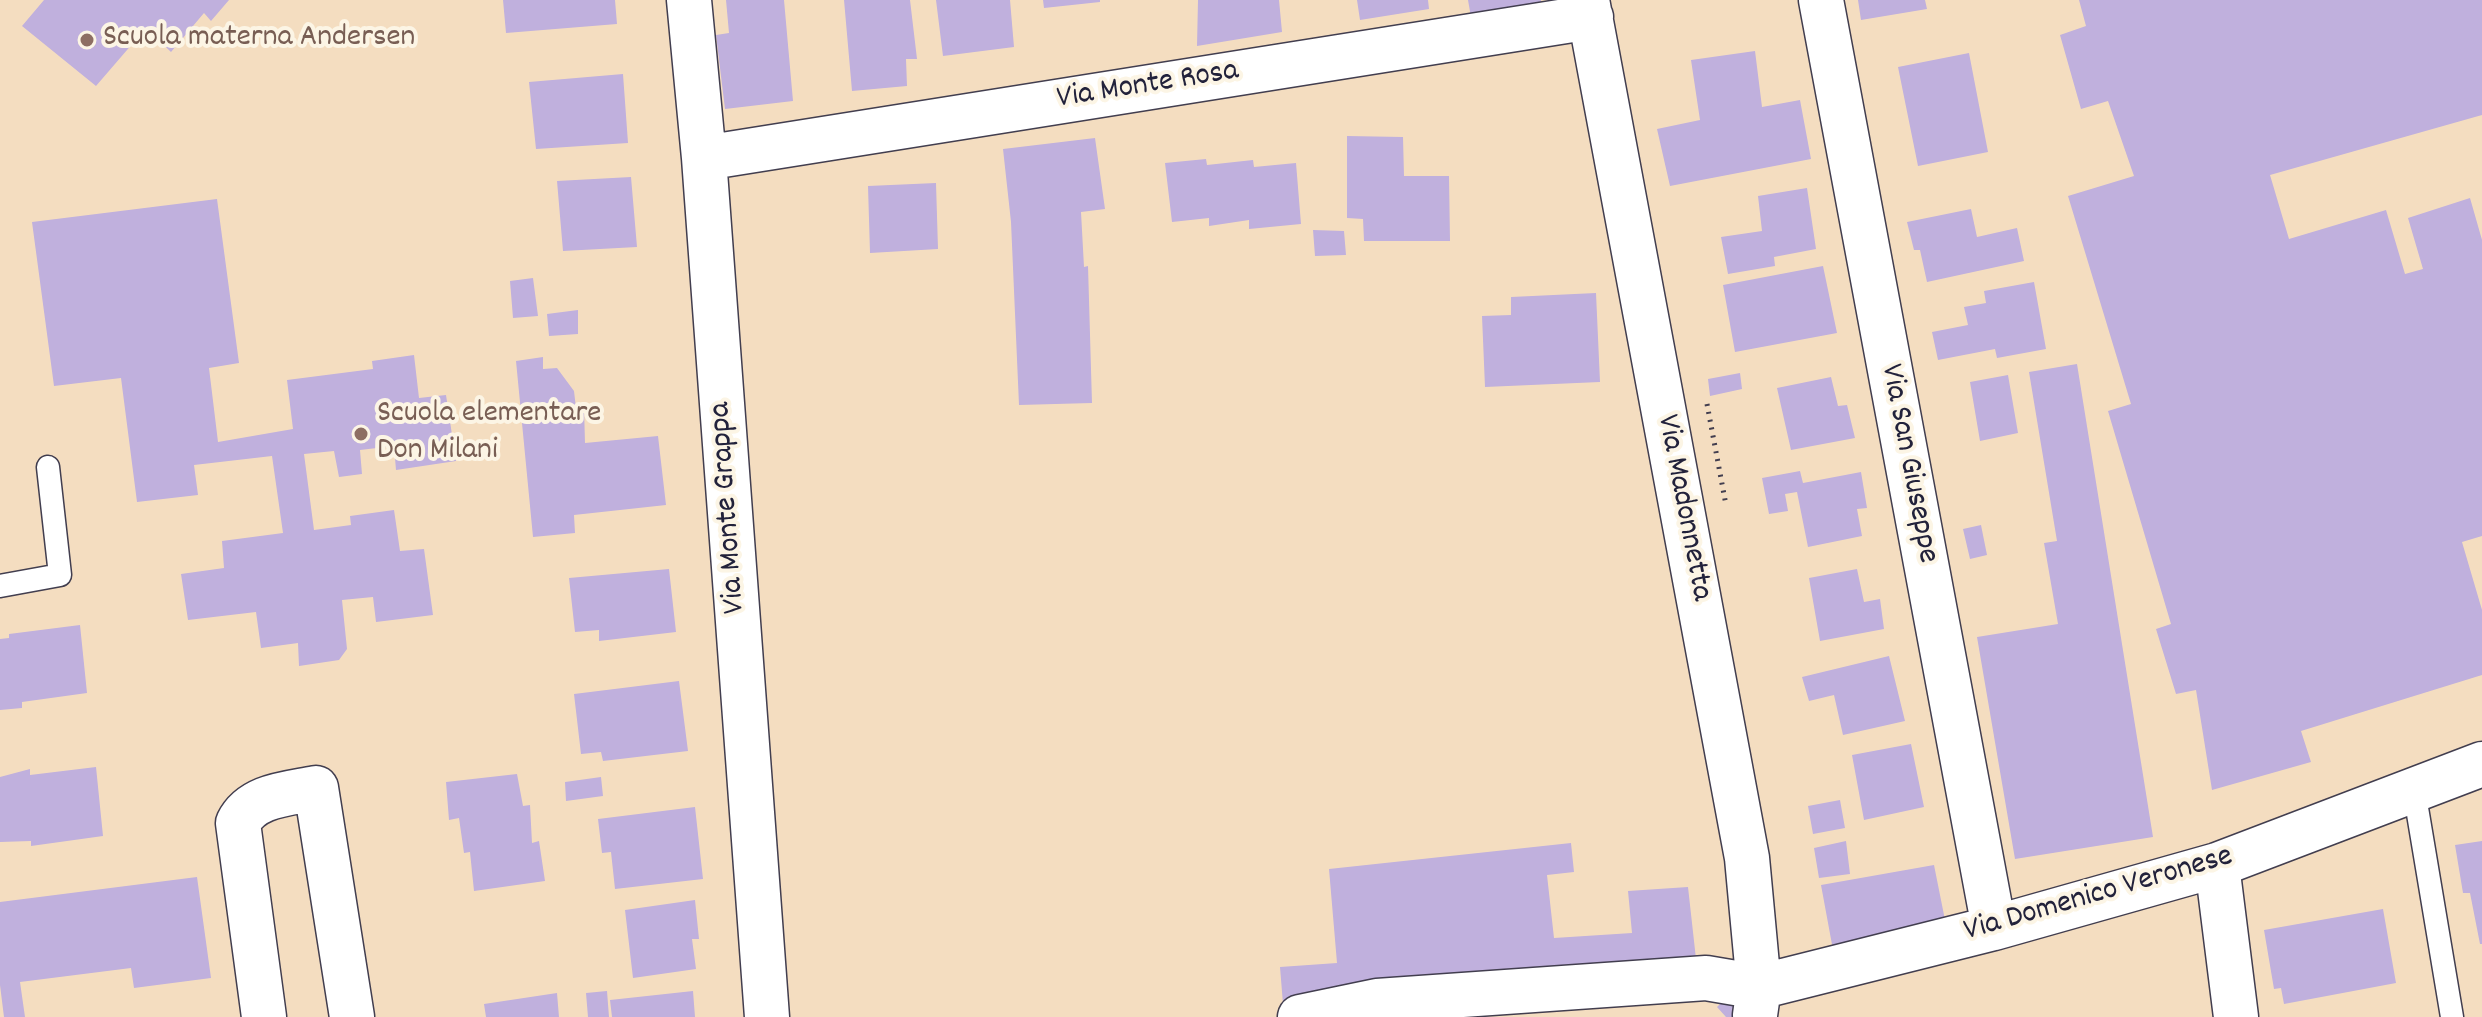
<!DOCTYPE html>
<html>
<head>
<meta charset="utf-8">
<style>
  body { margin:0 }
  canvas { display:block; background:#f4ddc0 }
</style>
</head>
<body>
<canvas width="2482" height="1017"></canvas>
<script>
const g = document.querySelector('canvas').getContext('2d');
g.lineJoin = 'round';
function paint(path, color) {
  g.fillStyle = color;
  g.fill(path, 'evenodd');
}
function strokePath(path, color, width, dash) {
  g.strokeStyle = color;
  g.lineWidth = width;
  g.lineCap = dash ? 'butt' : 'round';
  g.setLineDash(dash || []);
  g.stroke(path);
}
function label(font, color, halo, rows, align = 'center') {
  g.font = font + ' Dekko,sans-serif';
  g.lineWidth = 8;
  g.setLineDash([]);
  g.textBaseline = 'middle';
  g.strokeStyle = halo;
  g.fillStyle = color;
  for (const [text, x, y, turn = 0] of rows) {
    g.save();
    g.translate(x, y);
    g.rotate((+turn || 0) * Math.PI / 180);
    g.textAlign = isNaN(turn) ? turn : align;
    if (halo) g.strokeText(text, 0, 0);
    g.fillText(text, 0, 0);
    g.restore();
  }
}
paint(new Path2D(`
  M 44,0 L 229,0 L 211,21 L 204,13 L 171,52 L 146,28 L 96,86 L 22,26 Z
  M 503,0 L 615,0 L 617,24 L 506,33 Z
  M 726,0 L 784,0 L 793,101 L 725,109 L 716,35 L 729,33 Z
  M 844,0 L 910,0 L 917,59 L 906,59 L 907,86 L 852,91 Z
  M 936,0 L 1010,0 L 1014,47 L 943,56 Z
  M 1043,0 L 1100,0 L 1100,2 L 1044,8 Z
  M 1198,0 L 1279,0 L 1282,32 L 1197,46 Z
  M 1357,0 L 1428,0 L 1429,9 L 1360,20 Z
  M 1468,0 L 1541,0 L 1542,10 L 1472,23 Z
  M 1858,0 L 1925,0 L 1927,9 L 1861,20 Z
  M 2079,0 L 2482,0 L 2482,115 L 2270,175 L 2289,239 L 2386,210 L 2405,274 L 2423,269 L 2408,218 L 2470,198 L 2482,240 L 2482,536 L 2462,542 L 2482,610 L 2482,675 L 2301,731 L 2311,762 L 2212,790 L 2196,690 L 2176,694 L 2156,629 L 2171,624 L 2108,411 L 2131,404 L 2068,196 L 2134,176 L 2108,101 L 2081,109 L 2060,35 L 2086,26 Z
  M 1755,51 L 1762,107 L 1800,100 L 1811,159 L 1670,186 L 1657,129 L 1700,120 L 1691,60 Z
  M 1969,53 L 1988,152 L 1918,166 L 1898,67 Z
  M 623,74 L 628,143 L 536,149 L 529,82 Z
  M 1347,136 L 1403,137 L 1404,176 L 1449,176 L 1450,241 L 1364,241 L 1363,219 L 1347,218 Z
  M 1095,138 L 1105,209 L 1081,212 L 1084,267 L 1088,266 L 1092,403 L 1019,405 L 1011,222 L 1003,149 Z
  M 1206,159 L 1207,165 L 1253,160 L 1254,167 L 1296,163 L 1301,224 L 1249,229 L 1249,220 L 1209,226 L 1209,218 L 1172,222 L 1165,163 Z
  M 631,177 L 637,247 L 563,251 L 557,181 Z
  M 936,183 L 938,249 L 870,253 L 868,186 Z
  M 1807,188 L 1816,249 L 1774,257 L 1775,266 L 1728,274 L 1721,237 L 1762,231 L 1758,196 Z
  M 217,199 L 239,363 L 209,368 L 218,442 L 293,429 L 287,380 L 373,369 L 372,361 L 414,355 L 419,398 L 446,395 L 456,461 L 396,470 L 394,446 L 360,450 L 362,474 L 339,477 L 334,451 L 304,454 L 314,530 L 351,525 L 350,516 L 394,510 L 400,551 L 424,549 L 433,615 L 376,622 L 373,597 L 342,600 L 347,649 L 339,660 L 299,666 L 298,643 L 261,648 L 256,612 L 188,620 L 181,574 L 224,568 L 222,541 L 283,533 L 272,456 L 194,465 L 198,495 L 137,502 L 121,378 L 54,386 L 32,222 Z
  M 1971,209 L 1977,237 L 2017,228 L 2024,261 L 1927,282 L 1920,250 L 1914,250 L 1907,222 Z
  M 1313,230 L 1344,231 L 1346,255 L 1315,256 Z
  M 1823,266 L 1837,333 L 1735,352 L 1723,285 Z
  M 533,278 L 538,316 L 513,318 L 510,281 Z
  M 2034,282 L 2046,349 L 1997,358 L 1995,349 L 1938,360 L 1932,332 L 1968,325 L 1964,307 L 1986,303 L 1984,291 Z
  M 1596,293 L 1600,382 L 1485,387 L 1482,316 L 1511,315 L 1511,297 Z
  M 578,310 L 578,334 L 549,336 L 547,314 Z
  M 543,357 L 543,369 L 557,368 L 574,391 L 576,408 L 584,407 L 585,443 L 658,436 L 666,505 L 574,515 L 575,533 L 533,537 L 516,361 Z
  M 2077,364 L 2153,837 L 2015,859 L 1977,637 L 2058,624 L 2044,543 L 2057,541 L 2029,372 Z
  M 1740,373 L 1742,389 L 1710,396 L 1708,379 Z
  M 2008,375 L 2018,433 L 1980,441 L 1970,382 Z
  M 1831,377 L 1838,406 L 1847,405 L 1855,438 L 1791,450 L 1777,388 Z
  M 1800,471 L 1803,483 L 1861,472 L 1867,508 L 1857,509 L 1862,536 L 1808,547 L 1797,492 L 1785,494 L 1788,511 L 1769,514 L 1762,478 Z
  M 1981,525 L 1987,555 L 1970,559 L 1963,529 Z
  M 669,569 L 676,632 L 599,641 L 599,630 L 575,632 L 569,578 Z
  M 1857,569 L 1864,602 L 1880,599 L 1884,629 L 1820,641 L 1809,578 Z
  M 80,625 L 87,693 L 22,702 L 22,708 L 0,710 L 0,639 L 9,638 L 9,634 Z
  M 1889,656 L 1905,721 L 1843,735 L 1834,695 L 1809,701 L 1802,677 Z
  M 679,681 L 688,751 L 603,761 L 601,752 L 581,754 L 574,694 Z
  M 1911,744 L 1924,807 L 1864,820 L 1852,755 Z
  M 96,767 L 103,836 L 31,846 L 31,841 L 0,842 L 0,777 L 30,769 L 30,775 Z
  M 517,774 L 523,806 L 530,805 L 532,843 L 539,841 L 545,881 L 474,891 L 470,852 L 464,853 L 459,818 L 449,820 L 446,782 Z
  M 601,777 L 603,796 L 566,801 L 565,782 Z
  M 1840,800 L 1845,828 L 1813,834 L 1808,806 Z
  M 695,807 L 703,879 L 615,889 L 611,852 L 602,853 L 598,819 Z
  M 1846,841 L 1850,874 L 1819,878 L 1814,848 Z
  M 2482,841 L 2482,944 L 2480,944 L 2470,893 L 2463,893 L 2455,845 Z
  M 1571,843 L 1574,872 L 1547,875 L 1554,938 L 1632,933 L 1628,891 L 1688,887 L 1696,959 L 1283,1004 L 1280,967 L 1337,963 L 1329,869 Z
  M 1934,865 L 1947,930 L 1833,950 L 1821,885 Z
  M 197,877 L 211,978 L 134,988 L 131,968 L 20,982 L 25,1017 L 4,1017 L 0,985 L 0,902 Z
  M 695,900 L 699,939 L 692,939 L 696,969 L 633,978 L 625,910 Z
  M 2383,909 L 2396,983 L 2284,1004 L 2281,988 L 2274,989 L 2264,930 Z
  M 607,991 L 609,1017 L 588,1017 L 586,993 Z
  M 693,991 L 695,1017 L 612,1017 L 610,1000 Z
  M 1732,992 L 1744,1005 L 1732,1017 L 1726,1017 L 1717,1007 Z
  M 557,993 L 559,1017 L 486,1017 L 484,1004 Z`), '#c0b0dd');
const lane = new Path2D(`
  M 0,586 L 60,575 L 48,467
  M 2414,790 L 2452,1017`);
const street = new Path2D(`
  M 689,0 L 704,158 L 767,1017
  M 1587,0 L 1747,858 L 1759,987 L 1755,1015
  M 1821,0 L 1994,928
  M 704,158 L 1591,17
  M 2217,865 L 2236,1017
  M 264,1017 L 238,823 C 252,795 287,794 316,788 L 352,1017
  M 1300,1017 L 1377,1001 L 1706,978 L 1759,987 L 1994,928 L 2217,865 L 2482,764`);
strokePath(lane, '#423e4f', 25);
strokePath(street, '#423e4f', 47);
strokePath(new Path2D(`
  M 1707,404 L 1726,505`), '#423e4f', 5, [2, 6]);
strokePath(lane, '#fff', 22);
strokePath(street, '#fff', 44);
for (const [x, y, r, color] of [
  [87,40,8,"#8d6e63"],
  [361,434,8,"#8d6e63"]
]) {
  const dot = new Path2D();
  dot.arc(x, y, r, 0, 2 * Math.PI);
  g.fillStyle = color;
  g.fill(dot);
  strokePath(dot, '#fcf5e5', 3);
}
label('32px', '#785e54', '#fcf5e5', [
  ["Scuola materna Andersen",103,40],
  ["Scuola elementare",377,416],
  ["Don Milani",377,453]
], 'left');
label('32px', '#22223b', '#fcf5e5', [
  ["Via Monte Rosa",1148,87,-9],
  ["Via San Giuseppe",1907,464,79],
  ["Via Monte Grappa",730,508,-94],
  ["Via Madonnetta",1682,508,79],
  ["Via Domenico Veronese",2099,896,-16]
]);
</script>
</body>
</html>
